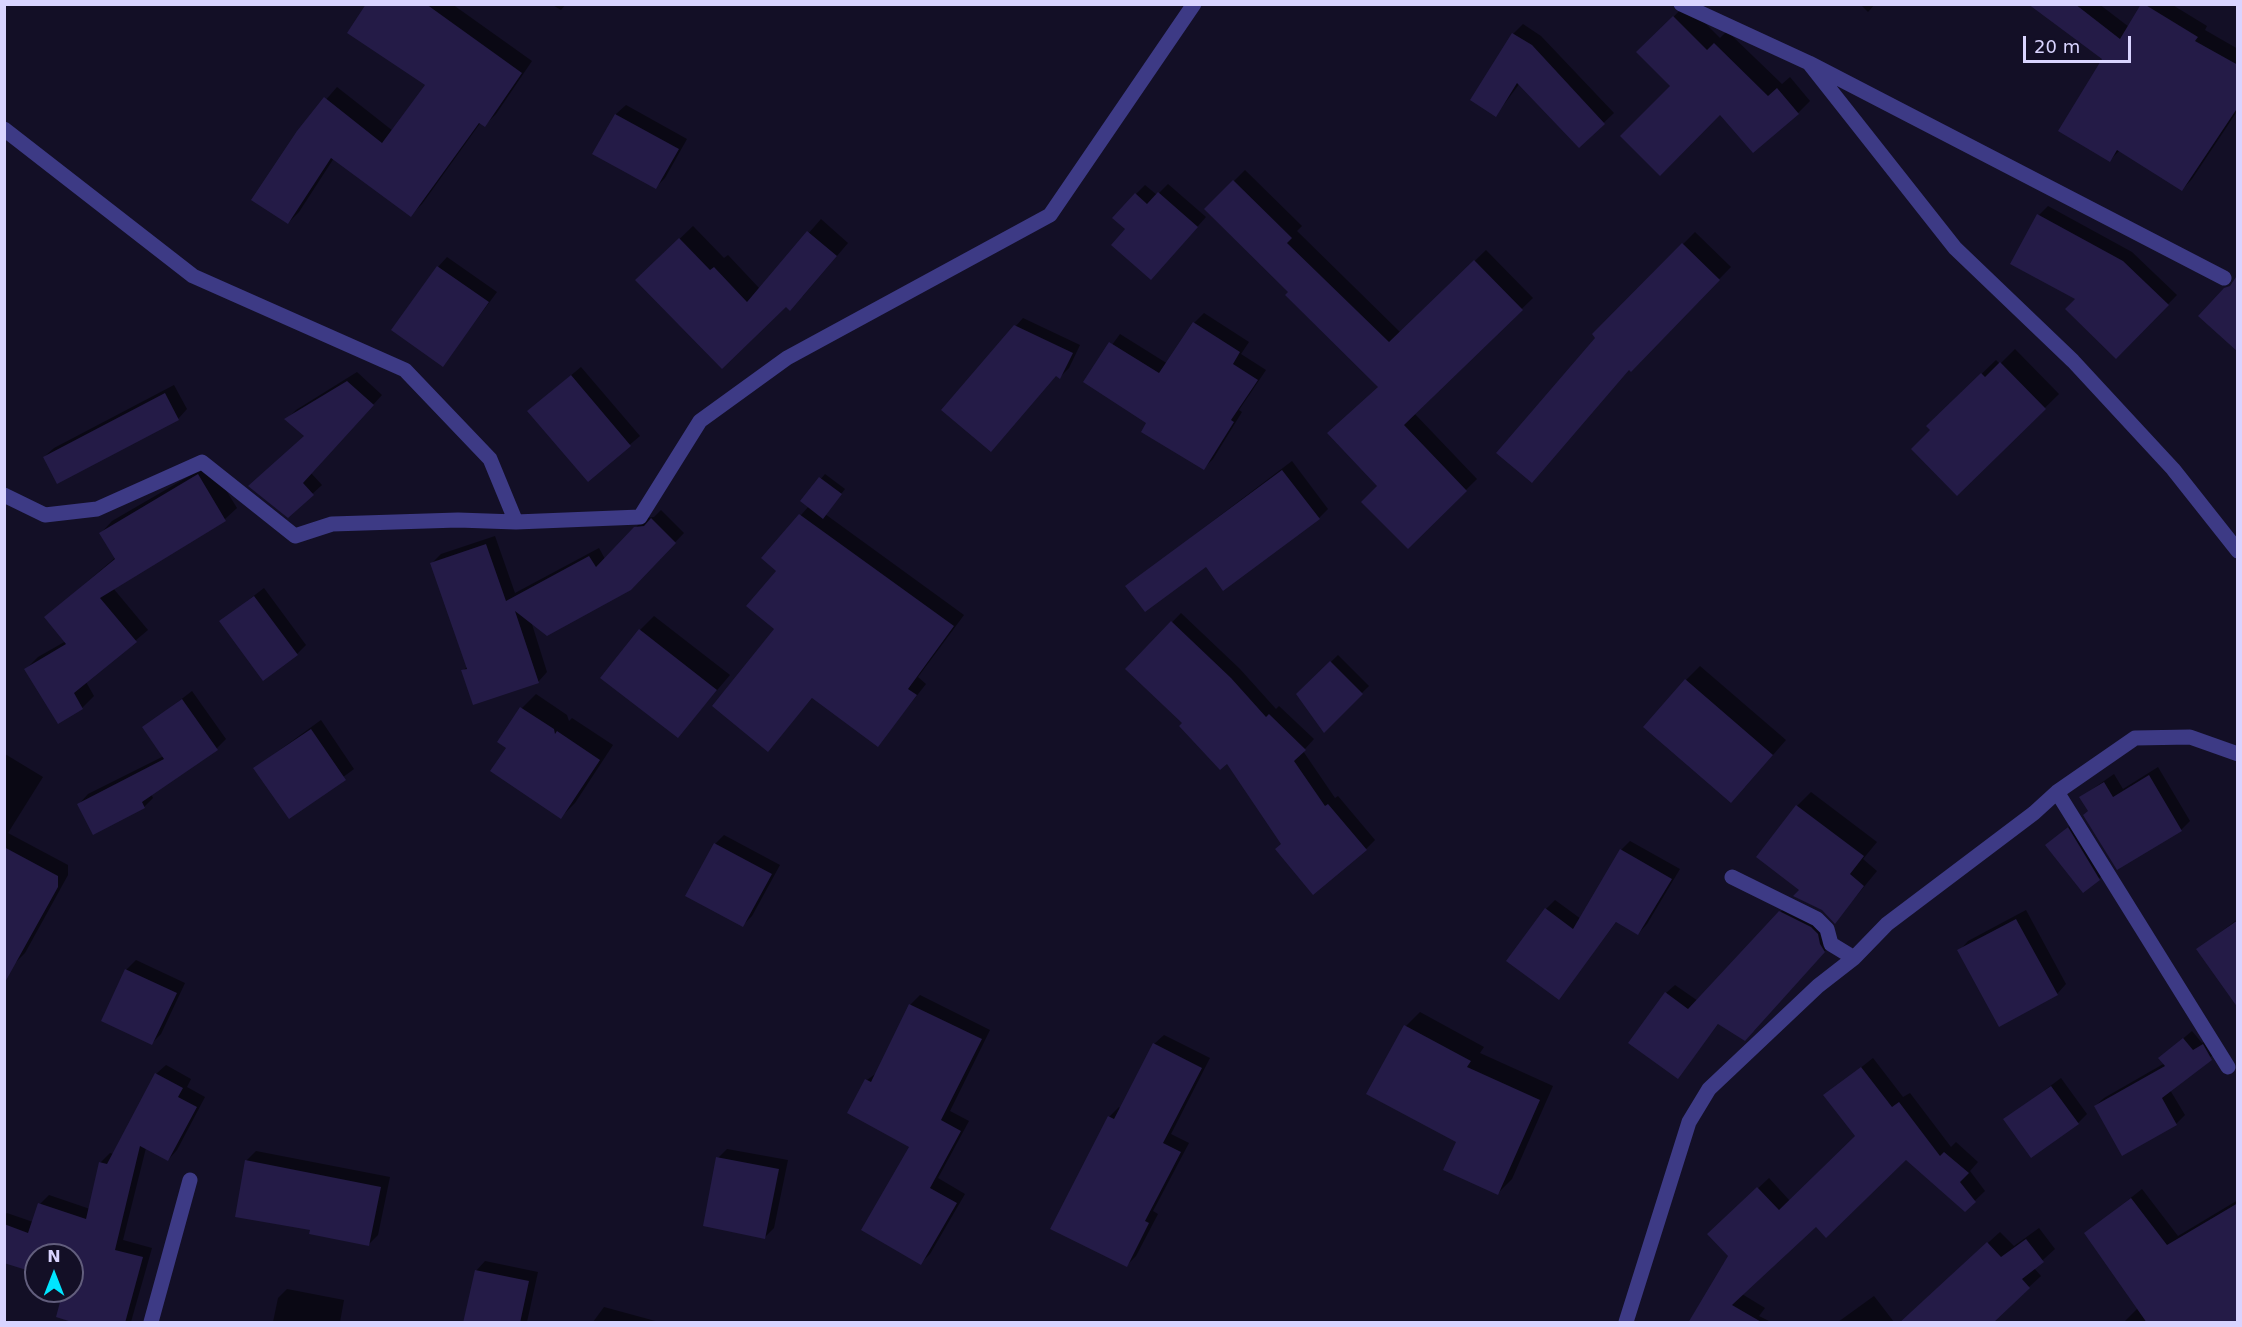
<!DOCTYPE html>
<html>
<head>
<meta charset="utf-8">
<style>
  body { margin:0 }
  #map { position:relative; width:2242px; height:1327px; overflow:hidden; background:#130f26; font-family:"DejaVu Sans",sans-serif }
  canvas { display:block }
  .frame { position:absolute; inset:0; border:6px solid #d9d4ff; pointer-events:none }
  .north { position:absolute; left:24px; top:1243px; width:60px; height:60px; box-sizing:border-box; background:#130f26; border:2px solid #625e7d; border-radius:50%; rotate:0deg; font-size:16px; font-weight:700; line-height:24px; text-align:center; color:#d9d4ff }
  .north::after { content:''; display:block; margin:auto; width:21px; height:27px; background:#00e5ff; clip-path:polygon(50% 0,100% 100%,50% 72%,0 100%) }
  .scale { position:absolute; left:2023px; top:36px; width:108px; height:27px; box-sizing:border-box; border:3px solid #d9d4ff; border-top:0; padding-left:8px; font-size:18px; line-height:21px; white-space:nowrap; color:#d9d4ff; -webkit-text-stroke:4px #130f26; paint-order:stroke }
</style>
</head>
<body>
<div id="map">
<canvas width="2242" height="1327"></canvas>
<div class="frame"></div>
<div class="north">N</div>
<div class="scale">20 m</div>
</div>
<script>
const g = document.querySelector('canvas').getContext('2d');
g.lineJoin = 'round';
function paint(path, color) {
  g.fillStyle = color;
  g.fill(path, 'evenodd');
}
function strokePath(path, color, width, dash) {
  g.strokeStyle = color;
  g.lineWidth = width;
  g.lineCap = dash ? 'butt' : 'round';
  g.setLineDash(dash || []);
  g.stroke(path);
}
paint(new Path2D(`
  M 368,4 L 452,4 L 532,61 L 496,114 L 485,125 L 481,122 L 422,204 L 411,215 L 334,158 L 299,212 L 288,223 L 298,132 L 337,87 L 393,131 L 427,84 Z
  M 551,4 L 566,4 L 561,10 Z
  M 1686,4 L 1720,38 L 1727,31 L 1782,84 L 1790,77 L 1810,101 L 1798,113 L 1721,113 L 1672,86 L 1639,52 Z
  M 1860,4 L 1875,4 L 1868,12 Z
  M 2031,4 L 2099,4 L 2129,27 L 2142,4 L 2171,4 L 2207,26 L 2205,30 L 2238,49 L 2238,110 L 2192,179 L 2182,190 L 2120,150 L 2110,160 L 2104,59 Z
  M 1523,24 L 1541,36 L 1614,113 L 1579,146 L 1520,83 L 1496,115 L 1472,100 L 1513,34 Z
  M 626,105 L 687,139 L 665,178 L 656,187 L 595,153 L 616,114 Z
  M 1245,170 L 1302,226 L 1297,231 L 1401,333 L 1486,250 L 1533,298 L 1414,413 L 1477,479 L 1408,547 L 1378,486 L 1380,386 L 1290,291 L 1206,209 Z
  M 1168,184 L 1206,217 L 1160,269 L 1127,229 L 1136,194 L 1145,185 L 1157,195 Z
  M 2048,206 L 2132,252 L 2177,295 L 2116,357 L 2078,299 L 2039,215 Z
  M 821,219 L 848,243 L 803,296 L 786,305 L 722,367 L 637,280 L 693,226 L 724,258 L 728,255 L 760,289 Z
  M 1695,232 L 1731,267 L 1630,370 L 1594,334 Z
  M 447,257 L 497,292 L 443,365 L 438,267 Z
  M 1204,313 L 1249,342 L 1241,354 L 1266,370 L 1239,410 L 1242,412 L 1213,459 L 1204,468 L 1148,422 L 1085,382 L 1120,334 L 1168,364 L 1194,323 Z
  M 1023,318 L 1080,345 L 1069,368 L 1060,377 L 1015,327 Z
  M 2015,349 L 2059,394 L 1957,494 L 1942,412 L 1996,360 L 2000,364 Z
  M 581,367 L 640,436 L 588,480 L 539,402 Z
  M 357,372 L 382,395 L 311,473 L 322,485 L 288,516 L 306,436 L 287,419 L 296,410 Z
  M 174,385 L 187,409 L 178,419 L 44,457 L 54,448 Z
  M 1292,461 L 1328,509 L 1319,518 L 1207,565 L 1127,586 Z
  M 210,464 L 237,508 L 225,519 L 113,588 L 148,630 L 86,682 L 94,696 L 82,708 L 59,722 L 26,669 L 38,657 L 66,641 L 46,617 L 116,557 L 101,533 L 112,521 Z
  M 825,474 L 845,489 L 825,514 L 964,615 L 918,677 L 926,684 L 878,745 L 813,697 L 768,750 L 778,570 L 763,558 L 809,506 L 802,501 Z
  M 661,510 L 684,533 L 630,589 L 531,621 L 547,672 L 538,682 L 463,671 L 468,666 L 432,563 L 441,554 L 495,536 L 515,593 L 599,548 L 605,559 L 645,518 L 654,517 Z
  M 264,588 L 306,645 L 297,654 L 221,621 Z
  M 1181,613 L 1240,669 L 1276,709 L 1279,706 L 1314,739 L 1303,751 L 1335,798 L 1338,796 L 1375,840 L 1366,849 L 1282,843 L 1227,761 L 1127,669 Z
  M 654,616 L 730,675 L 678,736 L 640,630 Z
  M 1338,655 L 1369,686 L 1324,730 L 1298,694 Z
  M 1700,666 L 1786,740 L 1745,787 L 1686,680 Z
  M 192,691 L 226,739 L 217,748 L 151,794 L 153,798 L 144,807 L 79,804 L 88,794 L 164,756 L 144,728 Z
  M 536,694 L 567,715 L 569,721 L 572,718 L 613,745 L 575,803 L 561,817 L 508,748 L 522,708 Z
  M 321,720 L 354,769 L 289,817 L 255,768 Z
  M 5,754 L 43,777 L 8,833 L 68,865 L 68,875 L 25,953 L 14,964 L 4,959 Z
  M 2158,767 L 2190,821 L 2181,830 L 2089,811 L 2081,797 L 2114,774 L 2123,789 Z
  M 1811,792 L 1877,842 L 1863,859 L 1877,871 L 1835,922 L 1801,889 L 1797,806 Z
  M 2072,824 L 2103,874 L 2099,879 L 2051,841 Z
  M 724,835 L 780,865 L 752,916 L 743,925 L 715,844 Z
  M 1630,841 L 1680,869 L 1647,924 L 1638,934 L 1617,921 L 1559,998 L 1546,909 L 1555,900 L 1581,919 L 1621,850 Z
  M 1789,903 L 1833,942 L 1754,1031 L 1719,1023 L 1678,1077 L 1666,993 L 1675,985 L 1698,1001 Z
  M 2026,910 L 2066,984 L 2057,994 L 1959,951 L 1968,941 Z
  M 2238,919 L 2238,987 L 2198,949 Z
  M 136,960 L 185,983 L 161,1034 L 152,1043 L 126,970 Z
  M 920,995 L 990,1030 L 950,1111 L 969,1121 L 938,1178 L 965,1194 L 930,1254 L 921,1263 L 912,1147 L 867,1080 L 878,1072 L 910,1005 Z
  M 1420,1012 L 1484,1047 L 1480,1053 L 1553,1086 L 1512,1179 L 1498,1193 L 1458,1142 L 1368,1093 L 1406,1026 Z
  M 2192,1031 L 2202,1043 L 2211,1037 L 2219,1050 L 2170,1090 L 2185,1115 L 2176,1124 L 2123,1154 L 2095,1106 L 2104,1098 L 2165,1063 L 2160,1058 Z
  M 1164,1035 L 1210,1058 L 1171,1134 L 1189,1143 L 1153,1211 L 1158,1214 L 1136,1256 L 1126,1266 L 1109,1117 L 1119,1107 L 1121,1109 L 1154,1044 Z
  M 1873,1058 L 1903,1097 L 1910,1093 L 1951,1147 L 1956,1142 L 1978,1162 L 1970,1171 L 1985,1191 L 1965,1210 L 1906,1158 L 1816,1225 L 1742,1294 L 1765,1308 L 1759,1316 L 1771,1322 L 1690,1322 L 1730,1256 L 1720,1224 L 1769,1178 L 1790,1201 L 1856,1136 L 1825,1096 Z
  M 166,1065 L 191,1079 L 187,1087 L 205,1097 L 177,1150 L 168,1160 L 146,1148 L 123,1240 L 152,1248 L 131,1322 L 81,1322 L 64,1291 L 72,1291 L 72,1255 L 36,1255 L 36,1272 L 4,1261 L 4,1215 L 7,1213 L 33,1222 L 40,1204 L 49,1195 L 90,1209 L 100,1163 L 110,1153 L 114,1154 L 156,1074 Z
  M 2061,1078 L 2087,1114 L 2078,1123 L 2005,1120 Z
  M 727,1149 L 788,1160 L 774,1228 L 765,1237 L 718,1158 Z
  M 256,1151 L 390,1177 L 378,1235 L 369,1244 L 312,1229 L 237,1216 L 247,1160 Z
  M 2142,1189 L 2178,1236 L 2238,1200 L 2238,1322 L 2124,1322 L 2138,1308 L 2086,1233 Z
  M 2039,1228 L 2055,1249 L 2034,1268 L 2041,1276 L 2029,1287 L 1900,1322 L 2000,1232 L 2014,1246 Z
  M 485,1261 L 538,1272 L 527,1322 L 465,1322 L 476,1271 Z
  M 287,1289 L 344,1300 L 340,1322 L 273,1322 L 278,1298 Z
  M 1874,1296 L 1894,1322 L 1838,1322 Z
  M 604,1307 L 659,1322 L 593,1322 Z`), '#0007');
paint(new Path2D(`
  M 366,4 L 426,4 L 522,73 L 485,127 L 479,123 L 411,217 L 331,158 L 288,224 L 251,200 L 297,131 L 324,97 L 382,143 L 425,85 L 347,33 Z
  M 2028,4 L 2075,4 L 2120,39 L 2141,4 L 2144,4 L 2198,37 L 2195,41 L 2238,65 L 2238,107 L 2182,191 L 2117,150 L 2110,162 L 2058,131 L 2102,59 Z
  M 1673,16 L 1707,50 L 1714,43 L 1768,96 L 1777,88 L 1799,114 L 1753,153 L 1720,115 L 1660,176 L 1620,136 L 1670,86 L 1636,52 Z
  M 1512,33 L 1532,45 L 1605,124 L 1579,148 L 1517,83 L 1496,117 L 1470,100 Z
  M 615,114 L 679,149 L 656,189 L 592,154 Z
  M 1233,180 L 1292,238 L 1287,243 L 1389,342 L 1474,260 L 1523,310 L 1404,425 L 1467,491 L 1408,549 L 1361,502 L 1377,486 L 1327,433 L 1378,387 L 1285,295 L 1288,292 L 1204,209 Z
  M 1158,192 L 1198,227 L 1151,280 L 1111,245 L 1125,229 L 1112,218 L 1135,193 L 1147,204 Z
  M 2037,214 L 2123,261 L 2169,305 L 2116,359 L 2065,309 L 2075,299 L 2010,264 Z
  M 807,231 L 837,256 L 790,311 L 786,307 L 722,369 L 635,280 L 679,238 L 710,270 L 714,267 L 747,302 Z
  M 1682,243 L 1720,280 L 1631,372 L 1629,370 L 1532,483 L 1496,453 L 1595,338 L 1592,334 Z
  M 437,266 L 489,302 L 443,367 L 391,330 Z
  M 2238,274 L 2238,352 L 2198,316 L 2224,288 L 2230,286 Z
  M 1193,322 L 1240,352 L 1233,364 L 1258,380 L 1231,420 L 1234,422 L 1204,470 L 1141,432 L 1146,423 L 1083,382 L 1109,342 L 1159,373 Z
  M 1014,325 L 1073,353 L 1060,379 L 1056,376 L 991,452 L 941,410 Z
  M 2000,362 L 2046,409 L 1957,496 L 1911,449 L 1930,430 L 1926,426 L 1981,373 L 1985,377 Z
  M 571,375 L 631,446 L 588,482 L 527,411 Z
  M 347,381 L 374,405 L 303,483 L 314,495 L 288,518 L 248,486 L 304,436 L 284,419 Z
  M 165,393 L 179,420 L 57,484 L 43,457 Z
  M 1282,470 L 1320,519 L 1223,591 L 1206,567 L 1145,612 L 1125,586 Z
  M 198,474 L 226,521 L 100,598 L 137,642 L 74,693 L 83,709 L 58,724 L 24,669 L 66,644 L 44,617 L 115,559 L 99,533 Z
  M 819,477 L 842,494 L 823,519 L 800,501 Z
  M 799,514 L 954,626 L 908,689 L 917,695 L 878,747 L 812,698 L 768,752 L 712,706 L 774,629 L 746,606 L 776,571 L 761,558 Z
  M 651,518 L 676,543 L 631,590 L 547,636 L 515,611 L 539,683 L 473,705 L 461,670 L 467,669 L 430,563 L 486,544 L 506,601 L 589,556 L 596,567 L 634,527 L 644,526 Z
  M 254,596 L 298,655 L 263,681 L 219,621 Z
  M 1171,621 L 1231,678 L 1266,717 L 1269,714 L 1306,750 L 1294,761 L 1325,806 L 1328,804 L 1367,850 L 1313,895 L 1275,849 L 1281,844 L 1227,764 L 1220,770 L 1179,726 L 1182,723 L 1125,669 Z
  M 639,629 L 717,690 L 678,738 L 600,678 Z
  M 1330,661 L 1363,694 L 1324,733 L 1296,694 Z
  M 1685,679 L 1773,755 L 1731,803 L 1643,727 Z
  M 182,699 L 218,750 L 142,802 L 145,808 L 93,835 L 77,804 L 164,759 L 142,727 Z
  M 520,707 L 554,729 L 555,734 L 557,731 L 600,760 L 561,819 L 490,771 L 506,748 L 497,742 Z
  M 311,729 L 346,780 L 289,819 L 253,768 Z
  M 2149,775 L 2182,831 L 2117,870 L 2083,815 L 2088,811 L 2079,797 L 2104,782 L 2113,797 Z
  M 1796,805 L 1864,856 L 1850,874 L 1864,886 L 1835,924 L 1822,910 L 1793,896 L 1799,890 L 1756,857 Z
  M 2068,827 L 2100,880 L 2083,893 L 2045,845 Z
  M 714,843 L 772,874 L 743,927 L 685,896 Z
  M 4,847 L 58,876 L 58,887 L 4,984 Z
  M 1620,849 L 1672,879 L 1638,935 L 1616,922 L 1559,1000 L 1506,961 L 1545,908 L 1573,929 Z
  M 1779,911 L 1811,927 L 1818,934 L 1820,944 L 1825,952 L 1745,1041 L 1718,1024 L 1678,1079 L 1628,1043 L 1665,992 L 1688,1009 Z
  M 2016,919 L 2058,995 L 1999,1027 L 1957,950 Z
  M 2238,920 L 2238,1008 L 2196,949 Z
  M 125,969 L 177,993 L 152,1045 L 101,1021 Z
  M 909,1004 L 982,1039 L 941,1120 L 961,1131 L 930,1188 L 957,1203 L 921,1265 L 861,1230 L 909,1147 L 847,1113 L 865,1079 L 871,1082 Z
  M 1404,1025 L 1471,1061 L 1467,1067 L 1540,1100 L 1498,1195 L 1443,1170 L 1456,1142 L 1366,1094 Z
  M 2183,1038 L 2193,1050 L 2203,1044 L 2212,1060 L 2162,1098 L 2177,1125 L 2122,1156 L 2094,1106 L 2165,1066 L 2158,1058 Z
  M 1153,1043 L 1202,1068 L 1163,1143 L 1181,1152 L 1145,1221 L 1149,1223 L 1127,1267 L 1050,1229 L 1108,1116 L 1114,1119 Z
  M 1861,1067 L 1892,1107 L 1899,1102 L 1940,1156 L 1944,1152 L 1969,1173 L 1960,1182 L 1976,1202 L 1965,1212 L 1906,1160 L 1826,1238 L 1816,1227 L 1732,1305 L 1763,1323 L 1688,1323 L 1728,1256 L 1707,1234 L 1757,1187 L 1779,1210 L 1855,1136 L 1823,1095 Z
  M 155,1073 L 183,1088 L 178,1097 L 197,1107 L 168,1161 L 140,1146 L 115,1250 L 143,1257 L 125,1323 L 75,1323 L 56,1317 L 63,1291 L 72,1291 L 72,1255 L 36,1255 L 36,1273 L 4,1263 L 4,1224 L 28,1233 L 38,1203 L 86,1219 L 99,1162 L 107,1164 Z
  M 2051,1086 L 2079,1124 L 2031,1158 L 2003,1119 Z
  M 716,1157 L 779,1169 L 765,1239 L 703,1226 Z
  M 245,1160 L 381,1187 L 369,1246 L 309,1234 L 310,1230 L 235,1217 Z
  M 2131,1198 L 2167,1245 L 2238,1203 L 2238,1323 L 2147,1323 L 2084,1233 Z
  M 2026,1239 L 2044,1262 L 2022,1279 L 2030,1288 L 1993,1323 L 1899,1323 L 1987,1242 L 2001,1257 Z
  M 475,1270 L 529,1281 L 520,1323 L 463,1323 Z`), '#241b47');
strokePath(new Path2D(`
  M 1681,4 L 1809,63 L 2224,278
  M 1809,63 L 1955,248 L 2073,361 L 2173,469 L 2238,551
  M 4,129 L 193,276 L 405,370 L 490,459 L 516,522
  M 4,495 L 45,515 L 97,509 L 202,462 L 295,536 L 332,524 L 458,520 L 516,522 L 640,517 L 700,421 L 787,358 L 1050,215 L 1194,4
  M 2057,792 L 2228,1067
  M 1854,958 L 1887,924 L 2034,813 L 2057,792 L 2135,738 L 2190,737 L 2238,754
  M 151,1322 L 190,1180
  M 1626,1322 L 1689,1122 L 1709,1089 L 1818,986 L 1854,958 L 1831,944 L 1827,929 L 1817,919 L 1732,877`), '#3d3a85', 15);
</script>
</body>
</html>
